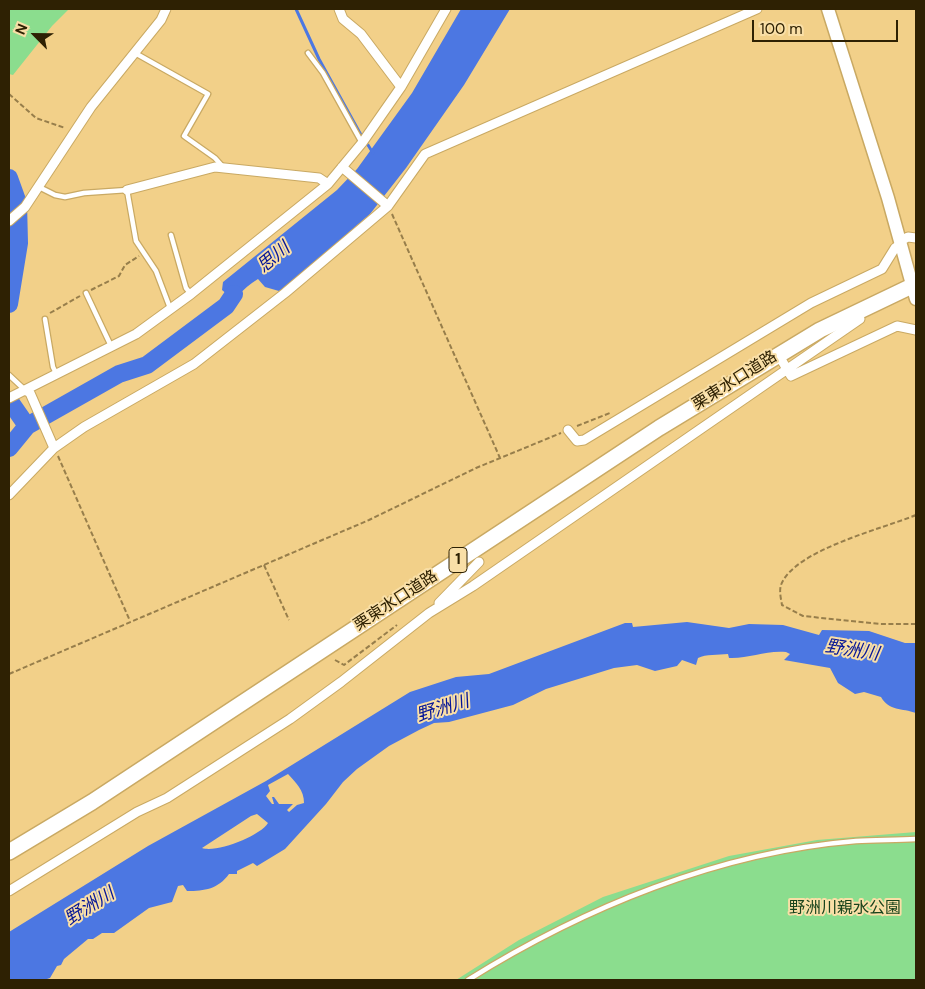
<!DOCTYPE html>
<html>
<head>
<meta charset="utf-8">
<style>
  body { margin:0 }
  #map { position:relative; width:925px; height:989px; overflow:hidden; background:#f2d089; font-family:"DM Sans",sans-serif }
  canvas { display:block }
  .frame { position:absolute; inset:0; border:10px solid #2e2103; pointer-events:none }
  .north { position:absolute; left:10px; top:10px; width:50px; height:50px; -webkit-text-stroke:4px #f9dfa7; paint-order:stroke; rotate:293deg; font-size:14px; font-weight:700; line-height:20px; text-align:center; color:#2e2103 }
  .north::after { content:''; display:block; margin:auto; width:18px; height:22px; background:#2e2103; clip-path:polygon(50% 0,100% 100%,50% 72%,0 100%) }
  .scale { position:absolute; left:752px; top:20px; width:146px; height:22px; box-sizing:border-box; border:2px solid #2e2103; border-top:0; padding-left:6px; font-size:15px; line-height:18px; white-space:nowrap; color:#2e2103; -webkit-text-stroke:4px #f9dfa7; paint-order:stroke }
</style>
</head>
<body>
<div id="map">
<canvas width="925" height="989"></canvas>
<div class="frame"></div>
<div class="north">N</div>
<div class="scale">100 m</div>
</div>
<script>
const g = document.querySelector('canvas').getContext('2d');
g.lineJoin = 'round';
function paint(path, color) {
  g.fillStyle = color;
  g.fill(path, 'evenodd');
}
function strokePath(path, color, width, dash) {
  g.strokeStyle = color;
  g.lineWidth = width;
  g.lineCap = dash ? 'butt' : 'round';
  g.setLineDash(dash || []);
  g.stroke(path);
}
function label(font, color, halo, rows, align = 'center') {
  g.font = font + ' "DM Sans","Noto Sans JP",sans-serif';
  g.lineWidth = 4;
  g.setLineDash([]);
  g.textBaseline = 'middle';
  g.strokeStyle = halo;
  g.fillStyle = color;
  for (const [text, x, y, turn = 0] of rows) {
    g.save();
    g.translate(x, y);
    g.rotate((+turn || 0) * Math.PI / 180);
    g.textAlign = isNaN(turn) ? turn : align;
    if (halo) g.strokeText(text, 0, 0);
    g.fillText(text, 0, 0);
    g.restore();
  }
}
paint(new Path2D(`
  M 9,9 L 69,9 L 52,26 L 13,75 L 9,74 Z
  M 916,832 L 916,980 L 456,980 L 519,940 L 603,897 L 729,856 L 817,840 Z`), '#8bdd8e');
paint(new Path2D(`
  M 461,9 L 510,9 L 464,85 L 406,168 L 370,214 L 286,287 L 279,291 L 265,287 L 258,279 C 242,288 233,304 218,312 L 228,295 L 222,290 L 223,282 L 337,190 L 357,169 L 412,93 Z
  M 687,622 L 729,628 L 749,624 L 783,625 L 819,635 L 822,630 L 869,631 L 905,643 L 916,643 L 916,713 C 902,708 889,711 881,697 L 864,692 L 855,694 L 838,683 L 830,668 L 784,660 L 790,654 L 786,652 C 766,650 748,659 729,658 L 728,654 C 718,655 706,654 698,658 L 696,665 L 682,660 L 677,666 L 655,671 L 637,665 L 614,668 L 546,689 L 513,705 L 449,722 L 434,723 L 419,730 L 389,746 L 357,769 L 343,782 L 326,804 L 285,849 L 257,866 L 253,863 L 237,871 L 237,874 L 229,874 C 218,889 205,891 187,891 L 183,885 L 178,886 L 172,902 L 149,908 L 114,933 L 102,933 L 93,939 L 88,939 L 64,959 L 61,965 L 57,966 L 50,978 L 44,980 L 9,980 L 9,932 L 148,846 L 266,781 L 410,692 L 456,677 L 489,674 L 625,623 L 632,623 L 633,627 ZM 288,774 C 296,783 304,790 304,803 L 297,805 L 289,812 L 287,810 L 293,804 L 279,804 L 274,797 L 272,797 L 274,804 L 272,804 L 266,796 L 270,791 L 268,785 ZM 257,814 L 268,823 C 260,836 217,853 202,848 L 251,816 Z`), '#4c77e2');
strokePath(new Path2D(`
  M 296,9 L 319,59 L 361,135
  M 368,145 L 373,153
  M 9,186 L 12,187`), '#4c77e2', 3);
strokePath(new Path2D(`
  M 9,178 L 18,203 L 19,243 L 9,304
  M 9,400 L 27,426
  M 9,448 L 27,426 L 119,374 L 147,365 L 226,306 L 234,294`), '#4c77e2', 18);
const lane = new Path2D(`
  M 135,53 L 208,94 L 184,136 L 215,158 L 223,167
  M 308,53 L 323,73 L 362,143
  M 39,187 L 55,195 L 65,197 L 84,193 L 127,190 L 136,241 L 156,271 L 170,308
  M 171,235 L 186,288 L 191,294
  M 86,293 L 111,346
  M 45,319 L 53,367 L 57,375
  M 9,375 L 25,390
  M 468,980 C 583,908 719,852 856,841 C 876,840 896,840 916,839`);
const street = new Path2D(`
  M 339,9 L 343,19 L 361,34 L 401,87
  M 342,167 L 388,206
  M 127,190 L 215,167 L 319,178 L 328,184
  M 9,221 L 25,207 L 91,107 L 161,20 L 166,9
  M 900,241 L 908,237 L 916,238
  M 778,354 L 791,376 L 897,326 L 916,330
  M 25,390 L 30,393 L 54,448
  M 9,398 L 136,334 L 191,294 L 328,184 L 362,143 L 401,87 L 446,9
  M 568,430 L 577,441 L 584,440 L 811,303 L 882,269 L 895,248 L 901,244
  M 9,495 L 54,448 L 84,427 L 194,364 L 285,293 L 388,206 L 425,154 L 757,9
  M 439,603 L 479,562
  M 9,891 L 137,812 L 167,798 L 290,719 L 341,682 L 429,613 L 473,586 L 860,319`);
const secondary = new Path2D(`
  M 828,9 L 888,198 L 916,299`);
const highway = new Path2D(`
  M 9,852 L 92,802 L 659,428 L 820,330 L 916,284`);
strokePath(lane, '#c9a963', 7);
strokePath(street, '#c9a963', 11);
strokePath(secondary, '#c9a963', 15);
strokePath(highway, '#c9a963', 18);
strokePath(new Path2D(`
  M 9,94 L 36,118 L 65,128
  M 392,214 L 500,458
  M 91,290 L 119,276 L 125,265 L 139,256
  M 50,313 L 80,296
  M 577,426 L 610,413
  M 58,456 L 130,621
  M 916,515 C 882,529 794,550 781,585 C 779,591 781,599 782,605 L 803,616 L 880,624 L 916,624
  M 264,565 L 289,620
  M 335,660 L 344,665 L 397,625
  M 9,674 L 369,520 L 476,468 L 561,433`), '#977e4b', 2, [5, 2.5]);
strokePath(lane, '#fff', 4.5);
strokePath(street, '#fff', 9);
strokePath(secondary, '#fff', 12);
strokePath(highway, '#fff', 15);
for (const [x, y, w] of [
  [458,560,18]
]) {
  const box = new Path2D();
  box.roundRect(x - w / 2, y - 12.5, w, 25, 4);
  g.fillStyle = '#f9dfa7';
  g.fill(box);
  strokePath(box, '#2e2103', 1);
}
label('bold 15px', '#2e2103', null, [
  ["1",458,560]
]);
label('16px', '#2e2103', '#f9dfa7', [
  ["栗東水口道路",735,381,-32],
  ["栗東水口道路",396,601,-33]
]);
label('16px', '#18431c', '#f9dfa7', [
  ["野洲川親水公園",845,909]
]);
label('italic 18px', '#051597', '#f9dfa7', [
  ["思川",274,258,-40],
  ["野洲川",852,651,9],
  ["野洲川",443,709,-17],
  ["野洲川",90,907,-32]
]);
</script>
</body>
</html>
